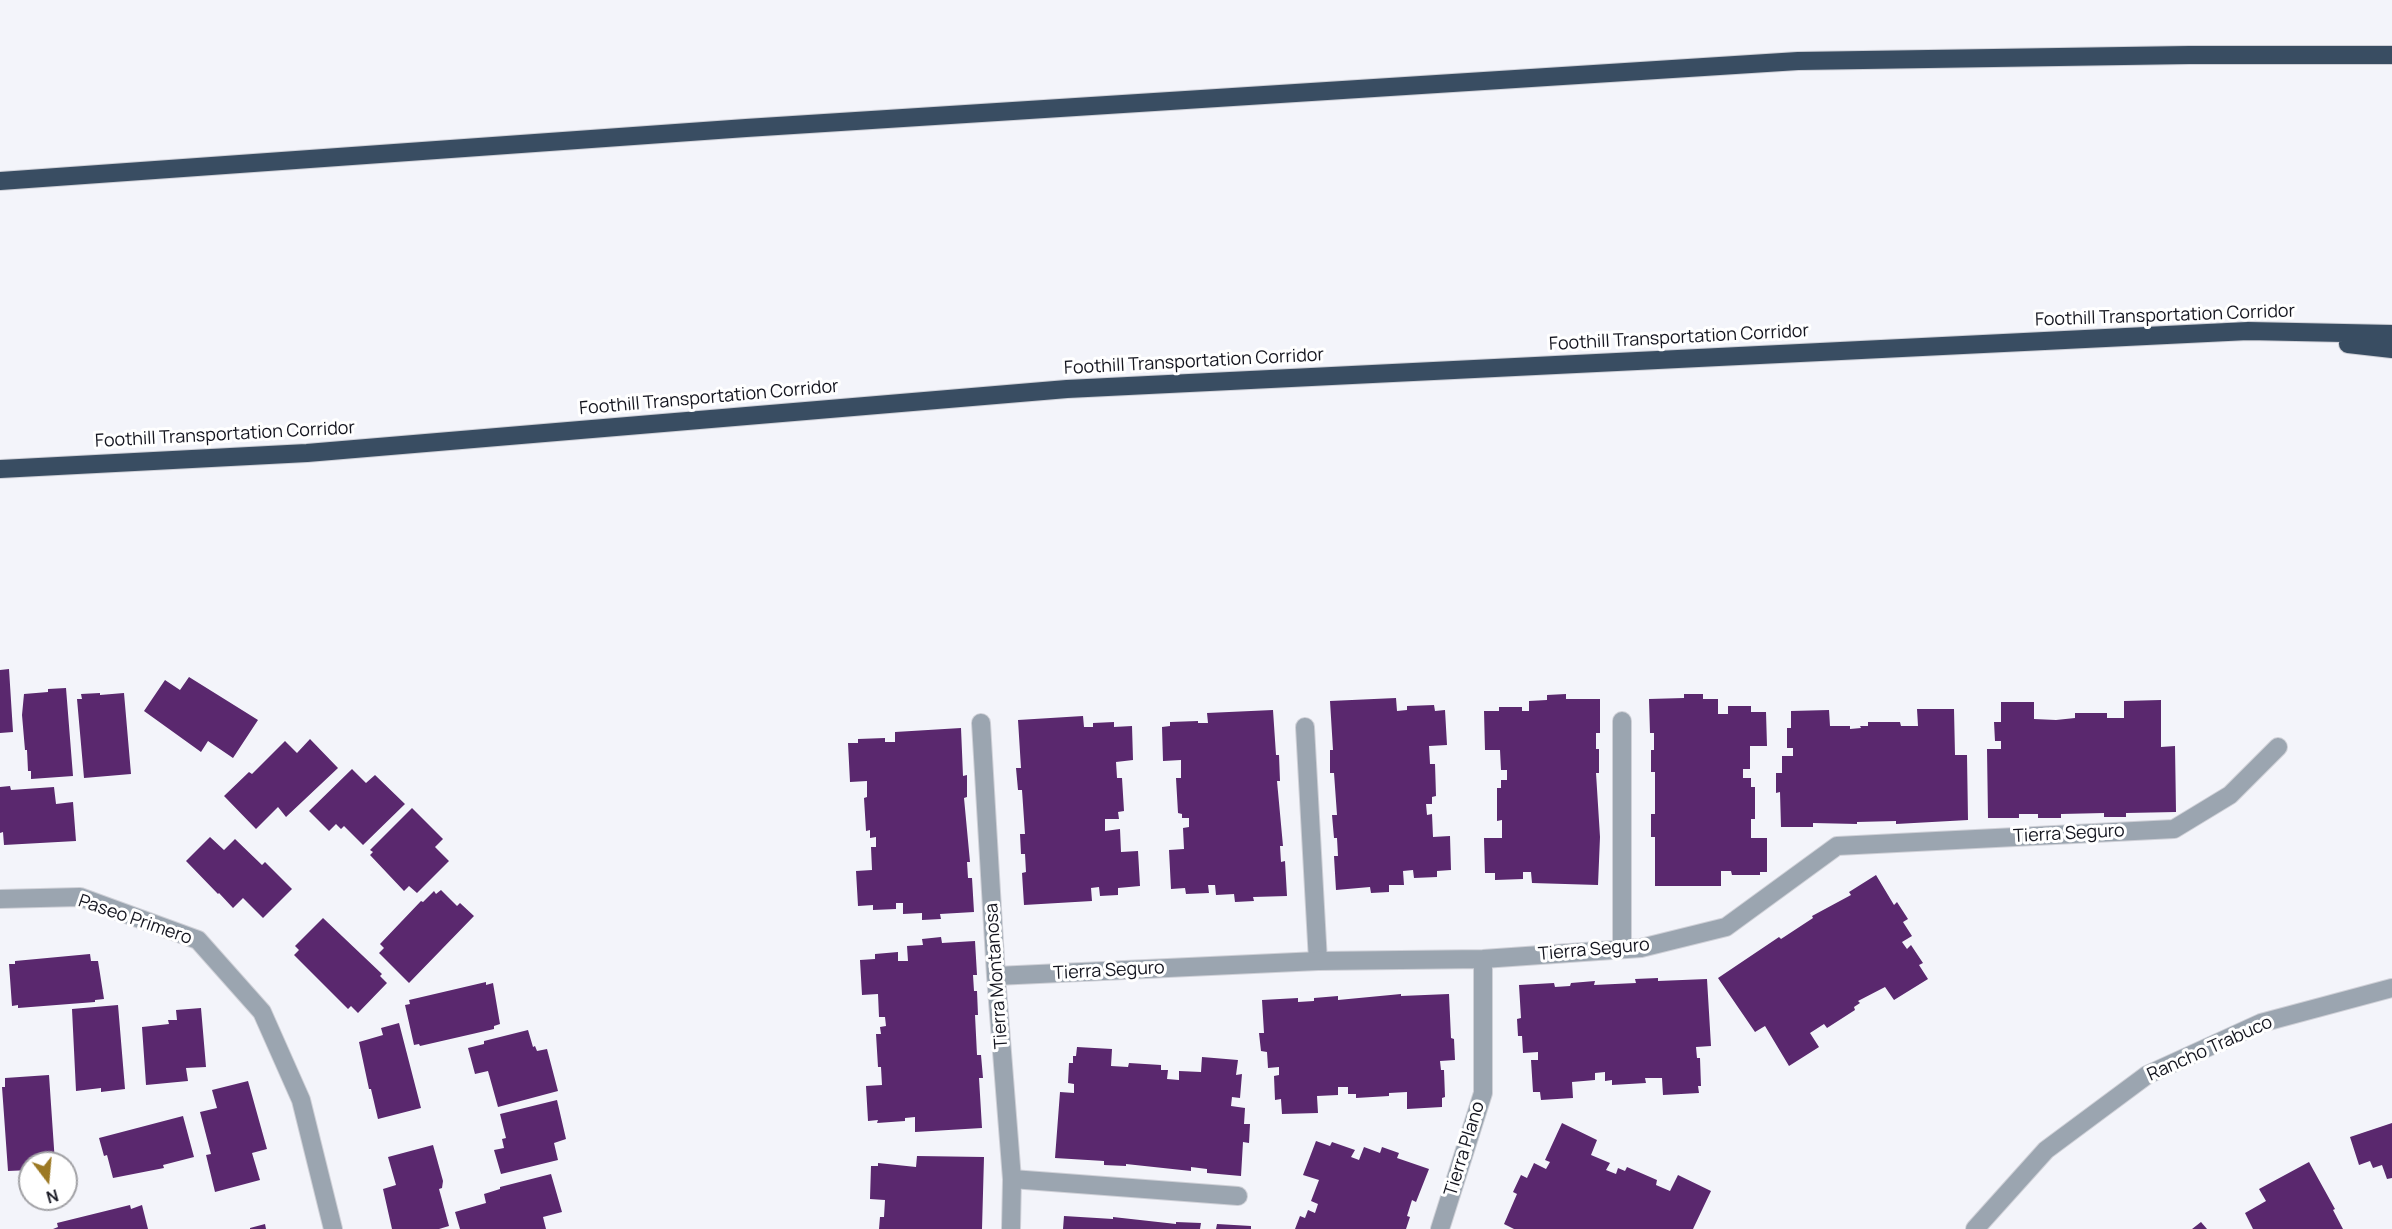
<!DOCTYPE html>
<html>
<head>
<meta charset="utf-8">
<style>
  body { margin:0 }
  #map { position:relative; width:2392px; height:1229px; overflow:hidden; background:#f3f4fa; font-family:Manrope,sans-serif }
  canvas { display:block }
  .north { position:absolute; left:18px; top:1151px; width:60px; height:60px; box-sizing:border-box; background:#fff; border:2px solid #a1a1a5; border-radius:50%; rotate:164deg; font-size:16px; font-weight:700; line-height:24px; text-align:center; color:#14151f }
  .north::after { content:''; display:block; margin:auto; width:21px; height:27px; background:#9c7924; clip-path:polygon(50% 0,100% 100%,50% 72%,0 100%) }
</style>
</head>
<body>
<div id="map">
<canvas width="2392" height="1229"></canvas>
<div class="north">N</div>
</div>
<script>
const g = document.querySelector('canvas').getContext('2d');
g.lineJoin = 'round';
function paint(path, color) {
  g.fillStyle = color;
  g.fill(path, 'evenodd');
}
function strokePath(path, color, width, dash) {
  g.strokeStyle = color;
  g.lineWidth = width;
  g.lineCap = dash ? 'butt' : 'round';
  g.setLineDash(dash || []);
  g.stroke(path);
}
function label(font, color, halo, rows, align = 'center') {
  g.font = font + ' Manrope,sans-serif';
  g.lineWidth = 6;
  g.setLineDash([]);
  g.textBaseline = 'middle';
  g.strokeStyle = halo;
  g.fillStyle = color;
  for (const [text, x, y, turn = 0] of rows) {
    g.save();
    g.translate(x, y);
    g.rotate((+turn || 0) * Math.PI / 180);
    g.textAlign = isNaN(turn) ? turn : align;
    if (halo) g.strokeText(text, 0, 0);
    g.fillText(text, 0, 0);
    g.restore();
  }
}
paint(new Path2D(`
  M 9,669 L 13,732 L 0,733 L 0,670 Z
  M 189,677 L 258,720 L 233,758 L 208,741 L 201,752 L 144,711 L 165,680 L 180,690 Z
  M 66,688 L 73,776 L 31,779 L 31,771 L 28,771 L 27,750 L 25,750 L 22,715 L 24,694 L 48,692 L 48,689 Z
  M 100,693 L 100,695 L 124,693 L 131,774 L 84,778 L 77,699 L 82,699 L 81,694 Z
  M 1566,694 L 1566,699 L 1600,699 L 1600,733 L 1596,733 L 1596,749 L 1599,749 L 1599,773 L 1596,773 L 1600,837 L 1598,885 L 1532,883 L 1531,872 L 1523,872 L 1523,879 L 1495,880 L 1495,873 L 1485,873 L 1484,838 L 1502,838 L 1502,820 L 1497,821 L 1497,788 L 1501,788 L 1501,780 L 1507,780 L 1507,770 L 1501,770 L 1500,750 L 1485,750 L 1484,711 L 1499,711 L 1499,707 L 1522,707 L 1522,711 L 1529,711 L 1529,701 L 1547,700 L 1547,695 Z
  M 1684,694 L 1703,694 L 1703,699 L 1718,699 L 1718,714 L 1728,714 L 1728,706 L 1751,706 L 1751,712 L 1766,712 L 1767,746 L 1750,746 L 1750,769 L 1743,769 L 1743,778 L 1751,778 L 1751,787 L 1755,787 L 1755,819 L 1751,819 L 1751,838 L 1767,838 L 1767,872 L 1760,872 L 1760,875 L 1732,875 L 1731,871 L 1721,871 L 1721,886 L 1655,886 L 1655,837 L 1651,837 L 1651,814 L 1655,814 L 1655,772 L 1651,772 L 1651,750 L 1654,750 L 1654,733 L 1650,733 L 1649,699 L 1684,698 Z
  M 1396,698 L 1397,711 L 1407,710 L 1407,706 L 1434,705 L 1435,711 L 1445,710 L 1447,745 L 1429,746 L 1430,764 L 1435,764 L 1436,796 L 1432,797 L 1432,804 L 1426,804 L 1427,815 L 1432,814 L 1433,837 L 1450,836 L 1451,870 L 1437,871 L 1437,877 L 1414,878 L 1413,870 L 1403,871 L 1404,885 L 1389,885 L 1389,892 L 1371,893 L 1370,887 L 1336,890 L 1334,856 L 1338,856 L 1337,838 L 1334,838 L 1332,815 L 1337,815 L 1334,773 L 1330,773 L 1330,750 L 1333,750 L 1330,701 Z
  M 2161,700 L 2161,747 L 2175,746 L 2176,812 L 2126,813 L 2126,817 L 2104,817 L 2104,813 L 2061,814 L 2061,818 L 2038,818 L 2038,814 L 2019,814 L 2019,818 L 1988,818 L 1987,749 L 2001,749 L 2001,741 L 1995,741 L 1994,722 L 2001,722 L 2001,702 L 2034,702 L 2034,719 L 2056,720 L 2075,718 L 2075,713 L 2107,713 L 2107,718 L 2124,718 L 2124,701 Z
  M 1917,709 L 1954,709 L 1955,755 L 1967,755 L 1968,820 L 1896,824 L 1896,821 L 1857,822 L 1857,824 L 1813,823 L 1813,827 L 1781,827 L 1780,792 L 1776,793 L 1776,773 L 1782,773 L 1782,756 L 1793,756 L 1793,748 L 1787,748 L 1787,728 L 1791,728 L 1791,711 L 1829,710 L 1830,726 L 1850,726 L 1850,729 L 1861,728 L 1860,726 L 1868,726 L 1868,722 L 1900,722 L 1901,726 L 1918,726 Z
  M 1273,710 L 1276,755 L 1279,755 L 1280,781 L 1277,781 L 1283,846 L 1280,846 L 1281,862 L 1285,861 L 1287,896 L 1253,897 L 1254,901 L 1235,902 L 1234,894 L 1216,895 L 1215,885 L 1208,885 L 1209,893 L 1186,894 L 1185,888 L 1171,889 L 1169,850 L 1184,849 L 1183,828 L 1189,827 L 1189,818 L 1182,818 L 1182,814 L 1178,813 L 1176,778 L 1181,778 L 1181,760 L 1163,761 L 1162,727 L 1170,726 L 1170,722 L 1198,721 L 1198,723 L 1208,723 L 1207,713 Z
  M 1083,716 L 1084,727 L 1093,727 L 1093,723 L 1114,722 L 1114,727 L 1132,726 L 1133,760 L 1116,762 L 1117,778 L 1122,778 L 1124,811 L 1118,812 L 1119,819 L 1105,819 L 1105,831 L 1120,829 L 1121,852 L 1138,851 L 1140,886 L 1118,888 L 1118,895 L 1100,896 L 1099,887 L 1091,888 L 1092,901 L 1024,905 L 1022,873 L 1026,872 L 1025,854 L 1021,854 L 1020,834 L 1025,834 L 1022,790 L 1018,790 L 1016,768 L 1021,768 L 1018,720 Z
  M 961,728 L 963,776 L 967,775 L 967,797 L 964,798 L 970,862 L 967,862 L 968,878 L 972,878 L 974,912 L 940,914 L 941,919 L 922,920 L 922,913 L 903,914 L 903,903 L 896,903 L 896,909 L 873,910 L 873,905 L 858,906 L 856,871 L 872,870 L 871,847 L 876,847 L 876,837 L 870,838 L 870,830 L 866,831 L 864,798 L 867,797 L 867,781 L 850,782 L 848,743 L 858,743 L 858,739 L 885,738 L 885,742 L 895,742 L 895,732 Z
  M 310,739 L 338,768 L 286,817 L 278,807 L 256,829 L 224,796 L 249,772 L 252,774 L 285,741 L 297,753 Z
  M 352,769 L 366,783 L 375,775 L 405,804 L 363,845 L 344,826 L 341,829 L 336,824 L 329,831 L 309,811 Z
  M 10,786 L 11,790 L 54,787 L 56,804 L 73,802 L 76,841 L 4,845 L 3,832 L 0,833 L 0,787 Z
  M 412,808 L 443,839 L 435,847 L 449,861 L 417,893 L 409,886 L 404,891 L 370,855 L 373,852 L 370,850 Z
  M 210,837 L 224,850 L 235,839 L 262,865 L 265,862 L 292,889 L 263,918 L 243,898 L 233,908 L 219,893 L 218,894 L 186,861 Z
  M 1876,875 L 1894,905 L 1897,902 L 1908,919 L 1903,922 L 1912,936 L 1902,942 L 1907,949 L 1911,945 L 1923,963 L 1919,965 L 1928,979 L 1894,1000 L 1885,987 L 1858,1001 L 1860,1003 L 1854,1007 L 1855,1010 L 1827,1028 L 1824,1024 L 1810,1033 L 1819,1047 L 1789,1066 L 1765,1026 L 1755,1032 L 1718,978 L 1779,937 L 1781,939 L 1813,918 L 1812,916 L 1851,895 L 1849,892 Z
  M 441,890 L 457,906 L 460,903 L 474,916 L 409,983 L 379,953 L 384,948 L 380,944 L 421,901 L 423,902 L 434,891 L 436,894 Z
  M 323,918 L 382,974 L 380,976 L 387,983 L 358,1013 L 351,1006 L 348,1009 L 294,955 L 299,950 L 295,946 Z
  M 941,937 L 942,943 L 975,941 L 977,975 L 973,975 L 974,991 L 977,991 L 978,1015 L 975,1015 L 977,1055 L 981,1055 L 983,1078 L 979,1078 L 982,1128 L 915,1132 L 915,1117 L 905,1118 L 905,1121 L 877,1123 L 878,1120 L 868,1121 L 866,1086 L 882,1085 L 881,1067 L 878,1067 L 876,1034 L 881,1034 L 880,1027 L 886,1026 L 885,1017 L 879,1017 L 878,994 L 862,995 L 860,960 L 875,959 L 875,954 L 898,952 L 898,961 L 908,961 L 907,946 L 923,945 L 922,939 Z
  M 90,954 L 91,961 L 98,961 L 104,999 L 95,1000 L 95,1002 L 18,1008 L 18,1005 L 12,1006 L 9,964 L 15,964 L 15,961 Z
  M 1658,978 L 1658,981 L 1707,979 L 1711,1046 L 1696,1047 L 1697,1058 L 1700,1058 L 1701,1086 L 1698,1086 L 1699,1093 L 1663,1095 L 1662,1078 L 1645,1078 L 1646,1083 L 1612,1085 L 1612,1080 L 1605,1081 L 1605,1072 L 1595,1073 L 1595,1080 L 1572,1082 L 1573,1098 L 1541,1100 L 1540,1092 L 1533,1092 L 1531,1060 L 1538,1060 L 1538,1052 L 1523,1053 L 1522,1036 L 1518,1036 L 1517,1019 L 1521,1018 L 1519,985 L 1554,983 L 1555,987 L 1570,986 L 1571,983 L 1595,981 L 1594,985 L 1636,983 L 1635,979 Z
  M 486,982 L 486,985 L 493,983 L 500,1024 L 494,1026 L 494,1029 L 420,1046 L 419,1044 L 414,1045 L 405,1005 L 410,1004 L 409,1000 Z
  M 1401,994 L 1401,996 L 1449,994 L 1451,1038 L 1454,1039 L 1455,1060 L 1440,1061 L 1441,1070 L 1444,1070 L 1445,1097 L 1442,1098 L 1442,1107 L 1407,1109 L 1407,1092 L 1389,1093 L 1389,1096 L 1356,1098 L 1356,1094 L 1348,1094 L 1348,1087 L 1338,1087 L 1338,1095 L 1317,1096 L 1318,1113 L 1282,1114 L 1281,1099 L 1275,1100 L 1274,1076 L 1279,1075 L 1279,1067 L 1268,1068 L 1267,1052 L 1261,1051 L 1259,1033 L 1264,1033 L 1262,1000 L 1298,998 L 1298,1002 L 1314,1001 L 1314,998 L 1338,996 L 1338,1000 Z
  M 118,1005 L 125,1089 L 101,1092 L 101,1088 L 76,1091 L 72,1009 Z
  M 201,1008 L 206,1067 L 186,1068 L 188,1081 L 146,1085 L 142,1027 L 169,1024 L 168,1020 L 177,1020 L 176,1010 Z
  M 399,1023 L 421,1108 L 378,1119 L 371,1089 L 369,1089 L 359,1042 L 383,1035 L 381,1028 Z
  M 528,1030 L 533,1047 L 535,1046 L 537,1051 L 547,1049 L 558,1091 L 498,1107 L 488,1071 L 475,1074 L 468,1048 L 484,1044 L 484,1041 Z
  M 1077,1047 L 1112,1049 L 1111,1066 L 1128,1067 L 1129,1063 L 1161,1065 L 1161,1070 L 1168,1070 L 1167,1079 L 1179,1080 L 1179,1071 L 1201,1072 L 1202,1057 L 1238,1060 L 1236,1075 L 1242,1074 L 1240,1098 L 1232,1097 L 1231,1106 L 1245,1108 L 1244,1124 L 1250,1124 L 1249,1143 L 1243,1142 L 1241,1176 L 1207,1173 L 1207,1169 L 1191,1167 L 1191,1171 L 1126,1164 L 1126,1166 L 1104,1165 L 1104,1161 L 1055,1158 L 1060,1092 L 1074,1093 L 1074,1084 L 1068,1083 L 1069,1063 L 1073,1063 L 1073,1056 L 1076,1056 Z
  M 49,1075 L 55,1163 L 30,1163 L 30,1170 L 8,1171 L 2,1087 L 5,1087 L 5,1078 Z
  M 248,1081 L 267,1149 L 252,1153 L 260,1180 L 215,1192 L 206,1155 L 211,1154 L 200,1112 L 217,1108 L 212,1090 Z
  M 557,1100 L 566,1139 L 554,1143 L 558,1160 L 501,1174 L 494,1150 L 504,1148 L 502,1139 L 506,1138 L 500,1114 Z
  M 183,1116 L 194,1157 L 163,1165 L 164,1168 L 113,1178 L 107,1155 L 104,1156 L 99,1138 Z
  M 1562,1123 L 1597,1140 L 1591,1155 L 1610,1163 L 1606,1170 L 1616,1174 L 1618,1168 L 1625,1171 L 1627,1167 L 1657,1180 L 1656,1185 L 1670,1191 L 1678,1175 L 1711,1191 L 1693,1229 L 1514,1229 L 1504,1224 L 1517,1194 L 1513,1192 L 1521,1175 L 1527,1178 L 1534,1163 L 1546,1169 L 1550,1162 L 1545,1160 Z
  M 2392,1123 L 2392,1178 L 2387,1179 L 2382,1165 L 2373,1168 L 2370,1161 L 2359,1165 L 2350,1137 Z
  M 1316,1141 L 1330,1146 L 1332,1142 L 1355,1150 L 1351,1157 L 1359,1160 L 1364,1147 L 1380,1153 L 1382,1147 L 1399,1153 L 1397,1158 L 1429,1169 L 1416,1202 L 1412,1200 L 1407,1216 L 1410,1217 L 1406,1229 L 1295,1229 L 1300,1216 L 1305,1218 L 1308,1210 L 1315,1213 L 1318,1204 L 1311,1201 L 1319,1180 L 1303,1175 Z
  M 433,1145 L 443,1181 L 442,1188 L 439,1189 L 449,1226 L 439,1229 L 392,1229 L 383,1189 L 396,1185 L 388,1157 Z
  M 917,1156 L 984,1157 L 982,1229 L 879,1229 L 880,1217 L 884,1217 L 885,1200 L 870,1199 L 871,1166 L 878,1166 L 878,1163 L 916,1167 Z
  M 2309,1162 L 2335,1209 L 2333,1210 L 2343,1229 L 2253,1229 L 2245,1213 L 2266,1201 L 2259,1189 Z
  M 551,1174 L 562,1212 L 543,1217 L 546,1229 L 460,1229 L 455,1212 L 486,1203 L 484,1194 L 500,1189 L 500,1187 Z
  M 130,1205 L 131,1209 L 142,1205 L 148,1229 L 53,1229 L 58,1227 L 57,1223 Z
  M 1064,1216 L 1113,1219 L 1113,1217 L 1176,1224 L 1176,1222 L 1201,1223 L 1200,1229 L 1063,1229 Z
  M 2201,1222 L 2207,1229 L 2192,1229 Z
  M 265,1224 L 266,1229 L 250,1229 L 250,1228 Z
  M 1217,1224 L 1251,1226 L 1251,1229 L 1216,1229 Z`), '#5a286e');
const lane = new Path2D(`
  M 1622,721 L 1622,949
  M 1305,727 L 1318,961
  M 1012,1179 L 1238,1196`);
const street = new Path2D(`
  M 981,723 L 996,976 L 1012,1179 L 1011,1229
  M 0,899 L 80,897 L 198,940 L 262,1012 L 301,1100 L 333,1229
  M 996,976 L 1318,961 L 1483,959 L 1641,948 L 1726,927 L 1837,846 L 2174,829 L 2230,795 L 2278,747
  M 1440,1229 L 1483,1093 L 1483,959
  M 1975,1229 L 2046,1150 L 2147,1075 L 2261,1023 L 2392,988`);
const highway = new Path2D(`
  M 0,181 L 746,128 L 1798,61 L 2189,55 L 2392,55
  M 2348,344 L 2392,349
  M 0,469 L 307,453 L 1067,389 L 2248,331 L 2392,334`);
strokePath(lane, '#cfd0d7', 20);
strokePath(street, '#cfd0d7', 20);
strokePath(highway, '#cfd0d7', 20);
strokePath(lane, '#9ba5b0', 18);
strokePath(street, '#9ba5b0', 18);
strokePath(highway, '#394d62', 18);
label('18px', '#14151f', '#fff', [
  ["Foothill Transportation Corridor",2165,316,-2],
  ["Foothill Transportation Corridor",1679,338,-3],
  ["Foothill Transportation Corridor",1194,362,-3],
  ["Foothill Transportation Corridor",709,398,-5],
  ["Foothill Transportation Corridor",225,435,-3],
  ["Tierra Seguro",2069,834,-3],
  ["Paseo Primero",135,920,19],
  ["Tierra Seguro",1594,950,-5],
  ["Tierra Seguro",1109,971,-3],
  ["Tierra Montanosa",997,976,-94],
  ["Rancho Trabuco",2210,1049,-24],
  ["Tierra Plano",1465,1149,-73]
]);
</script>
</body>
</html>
